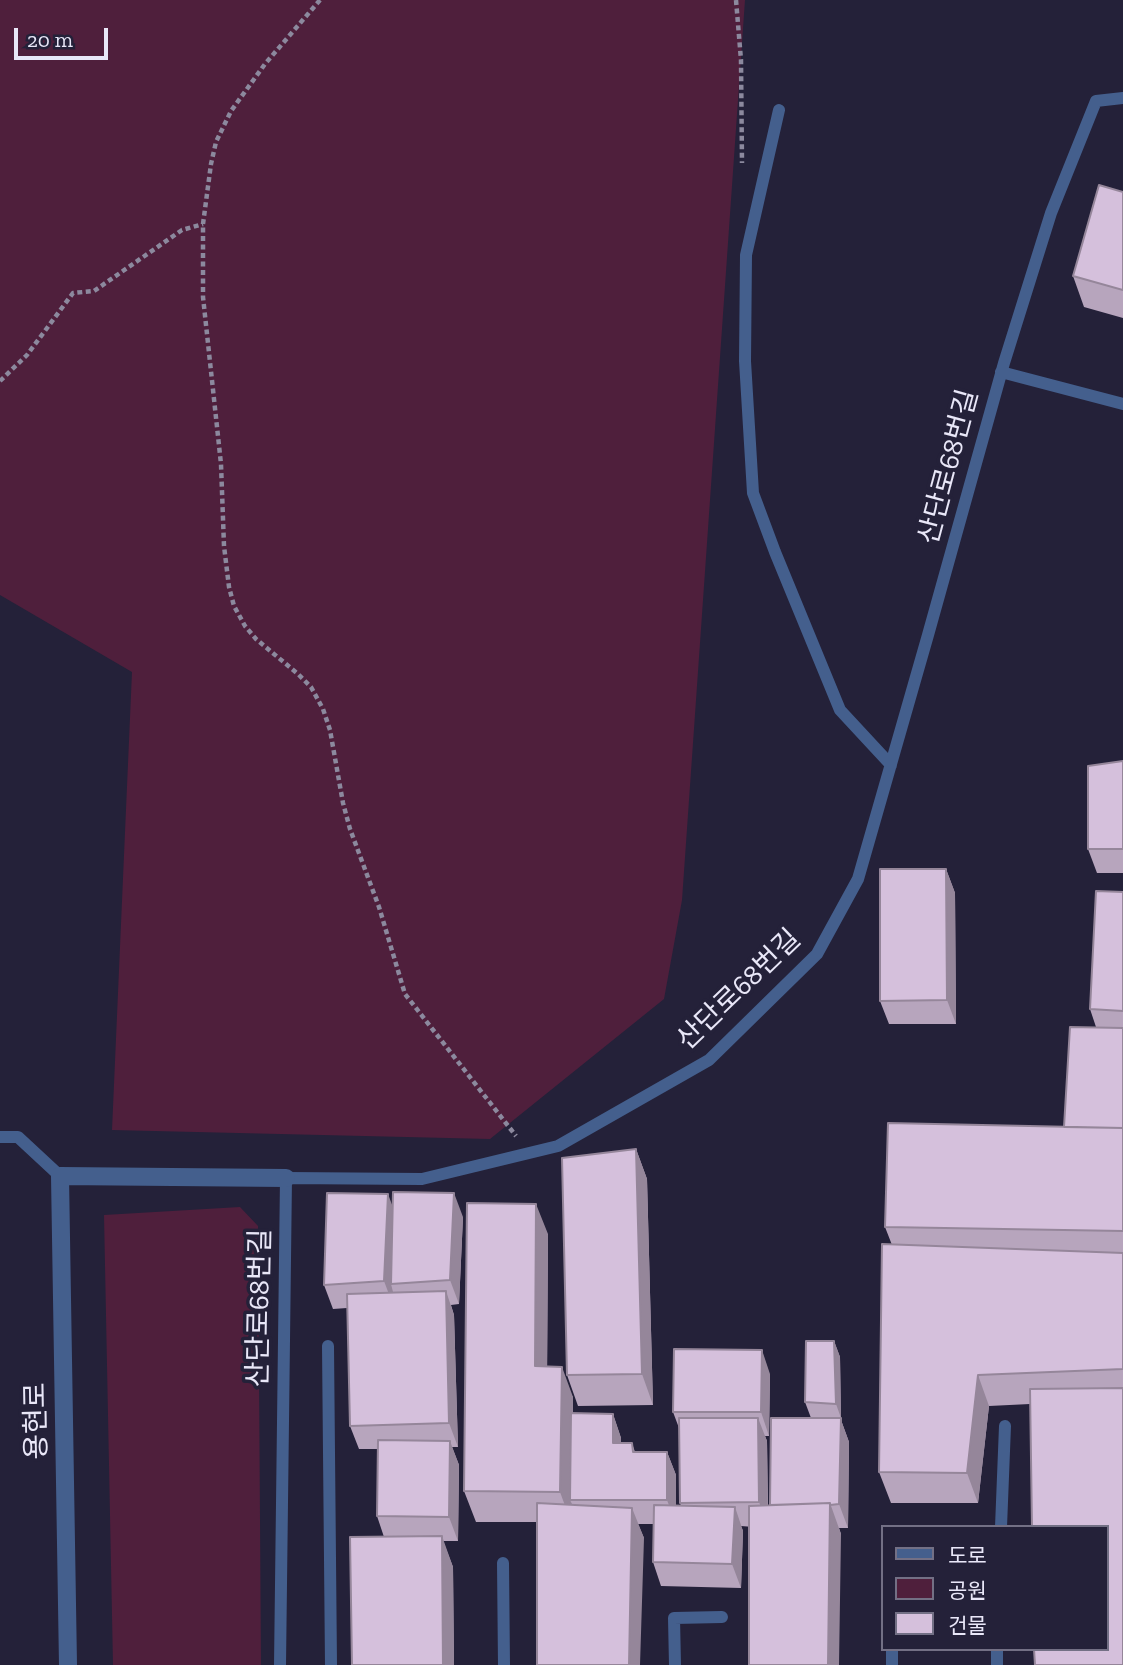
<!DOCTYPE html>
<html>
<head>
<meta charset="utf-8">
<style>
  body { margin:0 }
  #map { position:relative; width:1123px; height:1665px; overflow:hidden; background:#242139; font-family:"Zilla Slab","Noto Sans KR",serif }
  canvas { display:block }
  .legend { position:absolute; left:881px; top:1525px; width:228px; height:126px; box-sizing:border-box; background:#242139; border:2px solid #737085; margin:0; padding:9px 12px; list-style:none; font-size:21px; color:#e9e7f8 }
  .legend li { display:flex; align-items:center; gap:14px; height:35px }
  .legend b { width:35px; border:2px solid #737085 }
  .scale { position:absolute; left:14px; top:28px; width:94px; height:32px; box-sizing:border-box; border:4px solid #e9e7f8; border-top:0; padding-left:9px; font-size:21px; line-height:24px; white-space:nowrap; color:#e9e7f8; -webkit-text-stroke:5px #242139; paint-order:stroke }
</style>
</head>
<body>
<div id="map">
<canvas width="1123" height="1665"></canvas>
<ul class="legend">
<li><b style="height:9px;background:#445f8d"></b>도로</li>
<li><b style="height:19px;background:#4f1f3c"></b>공원</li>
<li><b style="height:19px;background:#d5c0dc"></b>건물</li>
</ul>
<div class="scale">20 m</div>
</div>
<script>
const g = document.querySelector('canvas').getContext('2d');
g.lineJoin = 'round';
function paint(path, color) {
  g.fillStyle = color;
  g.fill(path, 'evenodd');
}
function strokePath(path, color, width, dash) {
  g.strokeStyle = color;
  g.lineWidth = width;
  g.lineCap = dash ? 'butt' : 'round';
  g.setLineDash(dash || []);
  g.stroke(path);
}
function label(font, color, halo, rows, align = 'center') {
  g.font = font + ' "Zilla Slab","Noto Sans KR",serif';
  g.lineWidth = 7;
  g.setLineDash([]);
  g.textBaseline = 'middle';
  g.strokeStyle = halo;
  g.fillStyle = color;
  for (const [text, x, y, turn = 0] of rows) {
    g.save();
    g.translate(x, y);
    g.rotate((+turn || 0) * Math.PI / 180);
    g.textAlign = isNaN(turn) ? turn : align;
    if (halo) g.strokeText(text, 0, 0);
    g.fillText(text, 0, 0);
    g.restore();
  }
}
paint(new Path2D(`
  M 0,0 L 745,0 L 682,900 L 664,999 L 490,1139 L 112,1130 L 132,672 L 0,595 Z
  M 240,1207 L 258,1226 L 261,1665 L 113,1665 L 104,1215 Z`), '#4f1f3c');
strokePath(new Path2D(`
  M 320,0 L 265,64 L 231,111 L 216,142 L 211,164 L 203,224 L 203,297 L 221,464 L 224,546 L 229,587 L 234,606 L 245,626 L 256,639 L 298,674 L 311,687 L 323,709 L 330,730 L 343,803 L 350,829 L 379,907 L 405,994 L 516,1136
  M 736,0 L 741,60 L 742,163
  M 0,381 L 27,355 L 73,293 L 94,291 L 182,230 L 203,224`), '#8c899e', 4.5, [5, 3.5]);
strokePath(new Path2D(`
  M 779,110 L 746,255 L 745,361 L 753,493 L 775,552 L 840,710 L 891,765
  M 1001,372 L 1123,404
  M 0,1137 L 18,1137 L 60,1176
  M 328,1346 L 331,1665
  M 1001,1527 L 1005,1426
  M 503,1563 L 504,1665
  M 892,1649 L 892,1665
  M 280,1665 L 286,1178 L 422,1179 L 558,1146 L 709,1060 L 817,954 L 858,879 L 928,635 L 1004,363 L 1051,213 L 1096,101 L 1123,98
  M 675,1665 L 674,1618 L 722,1617
  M 997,1665 L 997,1649`), '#445f8d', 12);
strokePath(new Path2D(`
  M 68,1665 L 60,1176 L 286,1178`), '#445f8d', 18);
paint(new Path2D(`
  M 1123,192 L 1123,318 L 1084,307 L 1073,276 Z
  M 1123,761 L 1123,873 L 1097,873 L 1088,849 Z
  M 946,869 L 955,893 L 956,1024 L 889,1024 L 880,1001 Z
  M 1123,892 L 1123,1665 L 1030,1404 L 989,1406 L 978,1503 L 891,1503 L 879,1472 L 892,1245 L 885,1227 L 1064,1127 L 1096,1027 L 1090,1009 Z
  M 636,1149 L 647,1179 L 653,1405 L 578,1406 L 567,1375 Z
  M 393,1207 L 463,1217 L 459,1304 L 451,1305 L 454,1315 L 458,1447 L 452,1447 L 459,1465 L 458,1541 L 443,1541 L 453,1567 L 454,1665 L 352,1665 L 384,1537 L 377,1516 L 378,1449 L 359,1449 L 350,1426 L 347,1308 L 333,1309 L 324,1285 Z
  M 548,1234 L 547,1366 L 573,1397 L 573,1413 L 613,1414 L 621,1438 L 621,1443 L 632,1443 L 635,1452 L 667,1452 L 676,1475 L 676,1506 L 681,1506 L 680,1503 L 679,1428 L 673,1412 L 770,1374 L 769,1436 L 765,1436 L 767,1441 L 768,1505 L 770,1505 L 811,1418 L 805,1402 L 834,1341 L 840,1357 L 841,1420 L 849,1442 L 848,1528 L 839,1528 L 841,1534 L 741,1526 L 743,1531 L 741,1588 L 661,1586 L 653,1562 L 653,1524 L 638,1524 L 644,1538 L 537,1522 L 476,1522 L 464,1491 Z`), '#b7a5bd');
paint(new Path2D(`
  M 946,869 L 955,893 L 956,1024 L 947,1000 Z
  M 636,1149 L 647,1179 L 653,1405 L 642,1374 Z
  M 454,1193 L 463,1217 L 459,1304 L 450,1280 Z
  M 388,1194 L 397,1218 L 391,1284 L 393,1292 L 393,1305 L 384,1281 Z
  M 536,1204 L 548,1234 L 547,1397 L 535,1366 Z
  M 446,1291 L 454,1315 L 458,1447 L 449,1423 Z
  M 834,1341 L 840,1357 L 841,1420 L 849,1442 L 848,1528 L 839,1504 L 841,1418 L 836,1404 Z
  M 762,1350 L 770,1374 L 769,1436 L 761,1412 Z
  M 562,1367 L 573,1397 L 572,1500 L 570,1500 L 572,1504 L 571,1522 L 560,1492 Z
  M 978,1375 L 989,1406 L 978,1503 L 967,1473 Z
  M 613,1414 L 621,1438 L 621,1467 L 613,1443 Z
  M 758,1418 L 767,1441 L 768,1525 L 759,1502 Z
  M 450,1441 L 459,1465 L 458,1541 L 449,1517 Z
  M 667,1452 L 676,1475 L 676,1524 L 667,1500 Z
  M 830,1503 L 841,1534 L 839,1665 L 828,1665 Z
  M 735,1507 L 743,1531 L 741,1588 L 732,1564 Z
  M 632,1508 L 644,1538 L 640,1665 L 629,1665 Z
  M 442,1536 L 453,1567 L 454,1665 L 443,1665 Z`), '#95869a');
const building = new Path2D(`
  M 1099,185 L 1123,192 L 1123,290 L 1073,276 Z
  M 1123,761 L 1123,849 L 1088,849 L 1088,766 Z
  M 880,869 L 946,869 L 947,1000 L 880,1001 Z
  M 1096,891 L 1123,892 L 1123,1011 L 1090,1009 Z
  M 1070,1027 L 1123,1028 L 1123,1128 L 1064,1127 Z
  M 888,1123 L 1123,1128 L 1123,1231 L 885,1227 Z
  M 636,1149 L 642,1374 L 567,1375 L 562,1158 Z
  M 393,1192 L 454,1193 L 450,1280 L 391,1284 Z
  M 327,1193 L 388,1194 L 384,1281 L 324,1285 Z
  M 467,1203 L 536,1204 L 535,1366 L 562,1367 L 560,1492 L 464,1491 Z
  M 882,1244 L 1123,1253 L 1123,1369 L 978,1375 L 967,1473 L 879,1472 Z
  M 446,1291 L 449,1423 L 350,1426 L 347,1294 Z
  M 806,1341 L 834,1341 L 836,1404 L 805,1402 Z
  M 674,1349 L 762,1350 L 761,1412 L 673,1412 Z
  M 1123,1388 L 1123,1665 L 1035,1665 L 1034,1649 L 1107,1649 L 1107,1527 L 1032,1527 L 1030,1389 Z
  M 571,1413 L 613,1414 L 613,1443 L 632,1443 L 633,1452 L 667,1452 L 667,1500 L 570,1500 Z
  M 679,1418 L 758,1418 L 759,1502 L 680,1503 Z
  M 771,1418 L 841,1418 L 839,1504 L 830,1505 L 830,1503 L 770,1505 Z
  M 378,1440 L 450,1441 L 449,1517 L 377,1516 Z
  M 537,1503 L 632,1508 L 629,1665 L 537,1665 Z
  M 830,1503 L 828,1665 L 749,1665 L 749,1506 Z
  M 654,1505 L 735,1507 L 732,1564 L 653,1562 Z
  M 442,1536 L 443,1665 L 352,1665 L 350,1537 Z`);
paint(building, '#d5c0dc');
strokePath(building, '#95869a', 2);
label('28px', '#e9e7f8', '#242139', [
  ["산단로68번길",949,467,-75],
  ["산단로68번길",739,990,-44],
  ["산단로68번길",260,1308,-89],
  ["용현로",37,1421,-91]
]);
</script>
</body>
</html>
